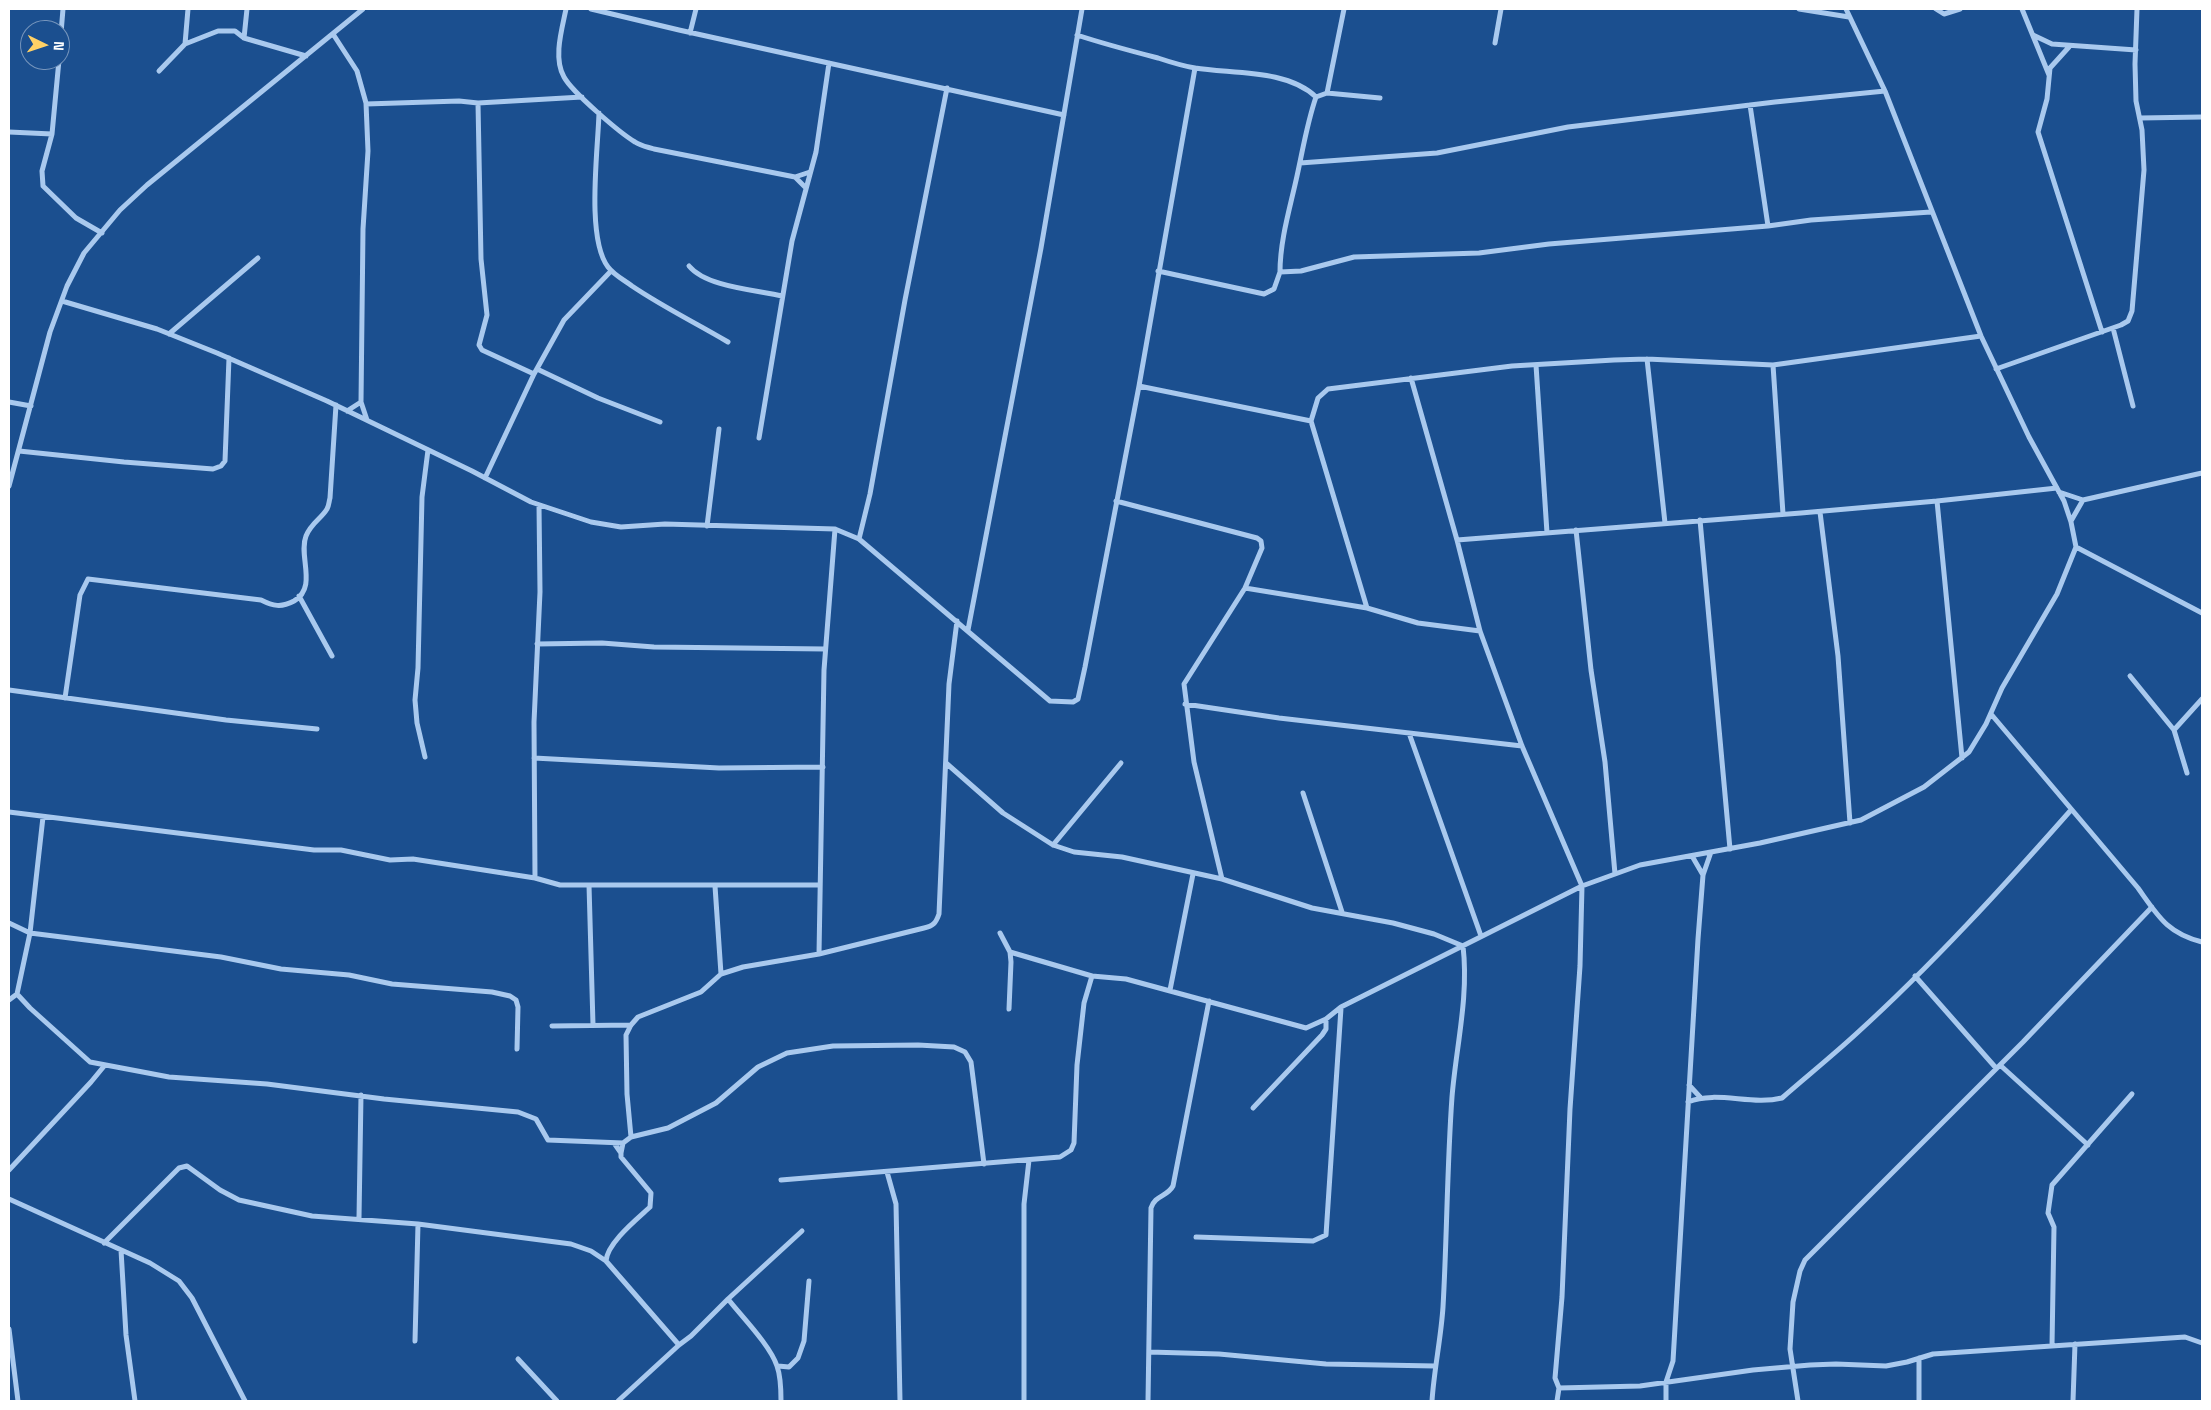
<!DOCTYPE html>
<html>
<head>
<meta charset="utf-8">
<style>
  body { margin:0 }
  #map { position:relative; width:2211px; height:1410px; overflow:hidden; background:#1b4f8f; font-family:"Space Grotesk",sans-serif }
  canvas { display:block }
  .frame { position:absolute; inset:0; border:10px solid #fff; pointer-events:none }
  .north { position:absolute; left:20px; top:20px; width:50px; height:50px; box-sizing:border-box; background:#1b4f8f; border:1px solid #7695bc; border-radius:50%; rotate:94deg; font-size:14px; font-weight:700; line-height:20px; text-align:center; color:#fff }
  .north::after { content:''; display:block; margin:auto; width:18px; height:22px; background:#ffd166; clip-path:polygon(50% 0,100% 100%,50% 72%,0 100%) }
</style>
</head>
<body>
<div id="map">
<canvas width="2211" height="1410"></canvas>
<div class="frame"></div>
<div class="north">N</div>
</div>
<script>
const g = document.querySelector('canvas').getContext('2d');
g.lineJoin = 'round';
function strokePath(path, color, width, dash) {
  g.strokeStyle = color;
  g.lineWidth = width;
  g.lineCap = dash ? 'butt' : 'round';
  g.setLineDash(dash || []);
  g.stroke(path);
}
strokePath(new Path2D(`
  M 566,9 C 562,29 553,58 564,77 C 572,92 620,133 635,142 C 641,146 648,147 654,149 L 795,177 L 805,187
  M 591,9 L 679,30 L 1064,115
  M 1799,9 L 1849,17
  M 1936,9 L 1944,14 L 1960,9
  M 2022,9 L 2049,75
  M 690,33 L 696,9
  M 333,34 L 357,71 L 366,103 L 368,151 L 363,229 L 361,402 L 367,420
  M 1077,35 C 1104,44 1131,51 1158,58 C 1170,62 1183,66 1195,68 C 1232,74 1287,69 1316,97
  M 2033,35 L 2052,44 L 2136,50
  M 244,38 L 247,9
  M 1495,43 L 1501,9
  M 185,44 L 188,9
  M 60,45 L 63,9
  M 2069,47 L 2050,68 L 2047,99 L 2038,132 L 2102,332
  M 59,60 L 52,134 L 42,171 L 43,186 L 76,218 L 102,233
  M 159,71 L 185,44 L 218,31 L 235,31 L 244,38 L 306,56
  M 1327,93 L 1380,98
  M 1316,97 L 1327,93 L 1344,9
  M 478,103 L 481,259 L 487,315 L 479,345 L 482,350 L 534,374
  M 366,104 L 459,101 L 478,103 L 582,97
  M 1750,105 L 1768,226
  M 599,113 C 598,150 586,238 608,267 C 614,275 624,280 632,286 C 663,307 696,323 728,342
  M 2140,118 L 2202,117
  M 9,132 L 52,134
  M 1300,163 L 1437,153 L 1568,127 L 1775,102 L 1885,91
  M 795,177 L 810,172
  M 689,266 C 706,287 756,290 782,296
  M 1158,271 L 1264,294 L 1274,289 L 1280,272 L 1301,271 L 1354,257 L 1479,253 L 1549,244 L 1768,226 L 1811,220 L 1931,212
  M 1280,272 C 1280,240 1290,208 1297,176 C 1303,149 1307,123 1316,97
  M 62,301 L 157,329 L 217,353 L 327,401 L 472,471 L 531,502 L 591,522 L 621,527 L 665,524 L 835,529 L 859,539 L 1050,701 L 1073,702 L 1078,699 L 1085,667 L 1139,386 L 1195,68
  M 2113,328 L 2133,406
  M 169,334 L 258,258
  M 1647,359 L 1665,523
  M 1536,365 L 1547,533
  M 1773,365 L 1783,514
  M 537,369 L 598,398 L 660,422
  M 1996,369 L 2121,325 L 2128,321 L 2132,311 L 2144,170 L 2142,130 L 2136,101 L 2135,64 L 2137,9
  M 1411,378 L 1457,540 L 1480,631 L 1522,746 L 1582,886 L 1580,966 L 1570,1109 L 1562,1297 L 1555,1378 L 1559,1388 L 1557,1401
  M 1139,386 L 1311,421
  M 9,402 L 31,406
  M 347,411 L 361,402
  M 759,438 L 792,241 L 816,152 L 829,63
  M 19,451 L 124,462 L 213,469 L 221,466 L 225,461 L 229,358
  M 485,478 L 534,374 L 564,320 L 611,271
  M 9,486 L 50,332 L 67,286 L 84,253 L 120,210 L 147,185 L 363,9
  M 2059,492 L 2083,500 L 2202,473
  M 1116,501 L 1257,538 L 1261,541 L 1262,548 L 1245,588 L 1184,684 L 1194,762 L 1222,879
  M 1937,501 L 1962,758
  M 1820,512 L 1838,656 L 1850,823
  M 1700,520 L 1730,849
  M 2071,521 L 2083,500
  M 707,526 L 719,429
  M 1576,530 L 1591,670 L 1605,762 L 1615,874
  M 859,539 L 870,494 L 905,300 L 947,88
  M 1457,540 L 1801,513 L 1937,501 L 2057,488
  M 2076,547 L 2202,613
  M 1245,588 L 1367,608 L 1418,623 L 1480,631
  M 299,596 L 332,656
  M 1367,608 L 1311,421 L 1318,398 L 1328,389 L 1512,366 L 1614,360 L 1647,359 L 1773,365 L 1981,336
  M 968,630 L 1041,248 L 1082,9
  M 537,644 L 602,643 L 654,647 L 825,649
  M 2130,676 L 2174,730 L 2187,773
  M 9,690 L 226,720 L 317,729
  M 65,698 L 80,595 L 88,579 L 261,600 C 273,606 281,608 294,601 C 318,587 298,556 306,536 C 311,523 321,519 327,509 C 329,506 329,501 330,498 L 336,405
  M 1185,704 L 1279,718 L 1522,746
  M 1991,714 L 2138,888 C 2158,916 2167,933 2202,942
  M 2174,730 L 2202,699
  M 1409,733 L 1481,936
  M 425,757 L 417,723 L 415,700 L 418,668 L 422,497 L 428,450
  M 534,758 L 719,768 L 823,767
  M 946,763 L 1003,813 L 1053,845 L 1074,852 L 1122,857 L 1222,879 L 1312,908 L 1393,923 L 1434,934 L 1463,946 C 1469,997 1456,1047 1452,1097 C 1447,1167 1447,1237 1443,1307 C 1441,1338 1434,1370 1432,1401
  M 1303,793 L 1342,912
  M 9,812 L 314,850 L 341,850 L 390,860 L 413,859 L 535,878 L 560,885 L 820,885
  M 1053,845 L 1121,763
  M 1692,856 L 1703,875
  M 535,878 L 534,722 L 540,592 L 539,505
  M 589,885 L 593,1025
  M 715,886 L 721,974
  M 9,923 L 30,933 L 221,957 L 281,969 L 349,975 L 392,984 L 492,992 L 510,996 L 516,1000 L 518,1007 L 517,1049
  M 1000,933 L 1010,952 L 1011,962 L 1009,1009
  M 1010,952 L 1092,976 L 1126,979 L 1306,1028 L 1326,1019 L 1341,1007 L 1582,886 L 1640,865 L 1760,843 L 1861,820 L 1924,787 L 1969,752 L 1986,724 L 2002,688 L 2057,594 L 2076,547 L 2071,522 L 2064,501 L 2029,437 L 1981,336 L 1885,91 L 1846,9
  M 819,954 L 824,670 L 835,529
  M 1915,976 L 1996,1068
  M 1170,990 L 1193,874
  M 17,994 L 30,1008 L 90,1062 L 169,1077 L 267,1084 L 384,1099 L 518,1112 L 536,1119 L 548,1140 L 623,1143
  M 9,1000 L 17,994 L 30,933 L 43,817
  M 552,1026 L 631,1025
  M 2000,1065 L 2088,1145
  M 1689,1085 L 1700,1097
  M 1688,1102 C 1717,1090 1751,1106 1782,1098 C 1806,1077 1832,1056 1856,1034 C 1933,964 2003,887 2071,810
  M 1253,1108 L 1322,1035 L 1326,1029 L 1326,1019
  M 631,1137 L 627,1094 L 626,1035 L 631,1025 L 638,1017 L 701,992 L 721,974 L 743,967 L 819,954 L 924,928 C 933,926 936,923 939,914 L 949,684 L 957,621
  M 614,1143 L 621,1153 L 621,1157 L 651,1193 L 650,1207 C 637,1219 607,1243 606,1261 L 679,1345
  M 621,1153 L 623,1143 L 631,1137 L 668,1128 L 716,1103 L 758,1067 L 787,1053 L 833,1046 L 918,1045 L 954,1047 L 965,1052 L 971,1062 L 984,1164
  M 9,1170 L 91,1082 L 105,1065
  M 887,1172 L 896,1204 L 900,1401
  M 781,1180 L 1060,1157 L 1071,1150 L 1074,1143 L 1077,1065 L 1084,1003 L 1092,976
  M 9,1199 L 150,1263 L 179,1281 L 192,1298 L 245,1401
  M 359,1218 L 361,1095
  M 1196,1237 L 1313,1241 L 1326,1235 L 1341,1008
  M 104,1243 L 179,1168 L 187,1166 L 220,1190 L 239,1200 L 312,1216 L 418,1224 L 571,1244 L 591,1251 L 606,1261
  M 121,1250 L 126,1335 L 135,1401
  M 728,1299 C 742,1317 770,1345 777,1366 C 781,1377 781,1390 781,1401
  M 9,1329 L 18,1401
  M 415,1341 L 418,1224
  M 2052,1346 L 2054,1227 L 2048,1213 L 2052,1185 L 2132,1094
  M 1149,1352 L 1219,1354 L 1326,1364 L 1435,1366
  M 1919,1358 L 1919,1401
  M 518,1359 L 557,1401
  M 778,1366 L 789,1367 L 798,1358 L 804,1341 L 809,1281
  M 1559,1388 L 1640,1386 L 1753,1370 L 1810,1365 L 1836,1364 L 1886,1366 L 1907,1362 L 1933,1354 L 2185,1337 L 2202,1343
  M 618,1401 L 679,1345 L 691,1336 L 728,1299 L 802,1231
  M 1024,1401 L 1024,1204 L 1029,1160
  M 1148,1401 L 1151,1208 C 1155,1195 1167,1197 1173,1186 L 1209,1001
  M 1666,1401 L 1666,1382 L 1673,1361 L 1698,939 L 1703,875 L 1711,852
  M 1798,1401 L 1790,1349 L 1793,1302 L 1800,1271 L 1805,1260 L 2023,1042 L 2152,907
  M 2073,1401 L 2075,1344`), '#a9c9ee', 5);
</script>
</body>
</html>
